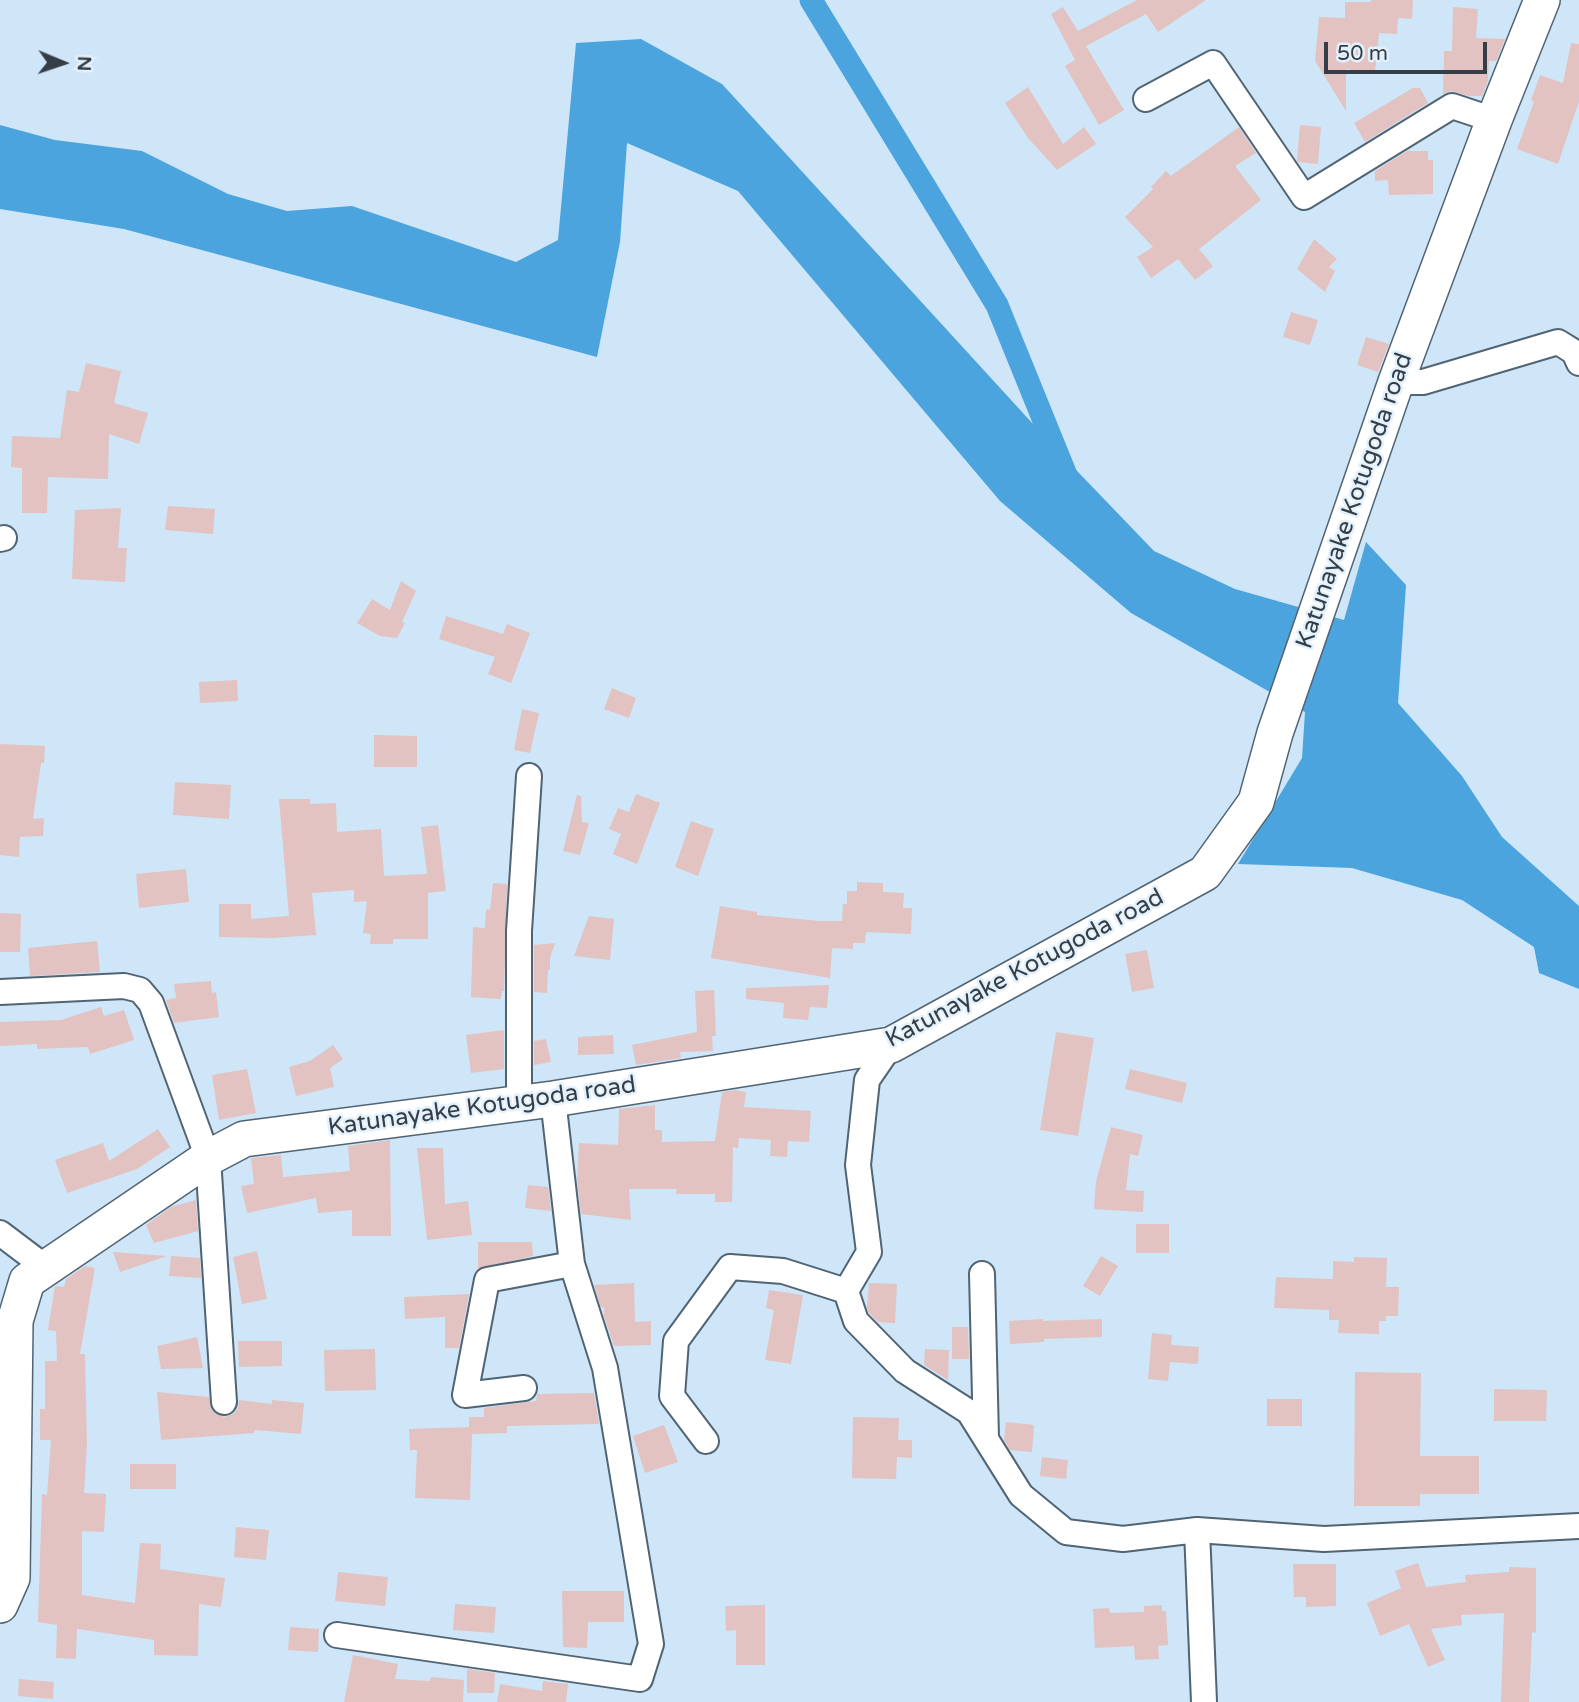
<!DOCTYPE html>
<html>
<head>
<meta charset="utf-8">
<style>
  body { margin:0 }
  #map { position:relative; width:1579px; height:1702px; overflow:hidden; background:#cee6f8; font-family:"Varela Round",sans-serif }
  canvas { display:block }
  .north { position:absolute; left:28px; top:28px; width:70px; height:70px; -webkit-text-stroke:5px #e3f1fc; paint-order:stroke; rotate:92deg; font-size:19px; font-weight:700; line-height:28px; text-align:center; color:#353e46 }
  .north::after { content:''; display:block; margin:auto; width:24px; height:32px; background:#353e46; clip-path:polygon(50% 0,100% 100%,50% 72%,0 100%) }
  .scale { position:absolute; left:1324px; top:42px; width:163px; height:32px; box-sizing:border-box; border:4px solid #353e46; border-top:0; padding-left:9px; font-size:21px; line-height:24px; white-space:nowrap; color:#353e46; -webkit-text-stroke:5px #e3f1fc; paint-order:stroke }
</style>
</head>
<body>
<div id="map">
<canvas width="1579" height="1702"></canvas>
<div class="north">N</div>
<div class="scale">50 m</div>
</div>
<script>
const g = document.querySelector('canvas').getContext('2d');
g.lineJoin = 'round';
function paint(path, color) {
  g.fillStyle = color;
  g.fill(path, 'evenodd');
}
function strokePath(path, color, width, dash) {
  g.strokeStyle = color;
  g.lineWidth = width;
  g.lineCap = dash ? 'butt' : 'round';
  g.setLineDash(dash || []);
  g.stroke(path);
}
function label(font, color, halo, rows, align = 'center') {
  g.font = font + ' "Varela Round",sans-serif';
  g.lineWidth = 5;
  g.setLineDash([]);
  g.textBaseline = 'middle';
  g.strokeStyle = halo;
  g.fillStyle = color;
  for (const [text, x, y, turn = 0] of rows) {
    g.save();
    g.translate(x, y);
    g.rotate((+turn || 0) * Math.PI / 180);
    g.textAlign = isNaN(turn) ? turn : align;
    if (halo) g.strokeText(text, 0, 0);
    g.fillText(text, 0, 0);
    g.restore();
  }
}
paint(new Path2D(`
  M 641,39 L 722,84 L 1055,448 L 1154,551 L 1235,589 L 1344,620 L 1366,542 L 1406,585 L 1398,703 L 1462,776 L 1502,837 L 1579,906 L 1579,989 L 1539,973 L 1534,947 L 1462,900 L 1352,868 L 1238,864 L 1302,758 L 1305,712 L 1131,613 L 1000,501 L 738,191 L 627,143 L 620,242 L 597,357 L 124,229 L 0,209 L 0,125 L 55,140 L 142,151 L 228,194 L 287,211 L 352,206 L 516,262 L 558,240 L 576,43 Z`), '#4ca4de');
strokePath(new Path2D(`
  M 811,0 L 997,305 L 1066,475`), '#4ca4de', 23);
paint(new Path2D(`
  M 1137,0 L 1206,0 L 1158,32 L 1146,14 L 1086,46 L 1124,110 L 1099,125 L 1065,66 L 1075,60 L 1051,14 L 1063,7 L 1078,31 Z
  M 1371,0 L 1413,0 L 1412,19 L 1398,18 L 1397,34 L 1379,33 L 1375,72 L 1346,69 L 1346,111 L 1315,61 L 1319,17 L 1345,18 L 1345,2 L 1371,2 Z
  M 1453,7 L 1478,9 L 1476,38 L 1505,39 L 1496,61 L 1489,61 L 1488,81 L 1482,96 L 1468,96 L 1451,91 L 1443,94 L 1444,51 L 1452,51 Z
  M 1571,43 L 1579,44 L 1579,101 L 1558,164 L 1517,149 L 1534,102 L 1531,100 L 1540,75 L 1563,83 Z
  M 1028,87 L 1063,144 L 1084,127 L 1096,144 L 1057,170 L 1028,138 L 1005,103 Z
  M 1413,88 L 1420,88 L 1428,103 L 1365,142 L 1354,123 Z
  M 1300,125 L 1321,127 L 1318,164 L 1298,162 L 1297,160 Z
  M 1239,127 L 1256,153 L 1235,166 L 1261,200 L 1199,249 L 1213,266 L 1195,280 L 1178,259 L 1151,278 L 1137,257 L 1153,247 L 1125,217 L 1153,189 L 1151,187 L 1166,171 L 1171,176 Z
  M 1407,151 L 1428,151 L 1428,160 L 1433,160 L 1433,194 L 1389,195 L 1388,180 L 1375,181 L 1375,171 Z
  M 1314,239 L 1337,259 L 1329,267 L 1335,271 L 1325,292 L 1297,269 Z
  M 1291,312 L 1318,320 L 1310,345 L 1283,337 Z
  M 1366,337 L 1389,344 L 1378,372 L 1357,365 Z
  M 86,363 L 121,371 L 114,403 L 148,413 L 139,444 L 109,434 L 108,479 L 48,477 L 47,513 L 22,513 L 22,468 L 11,467 L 12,436 L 60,438 L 67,390 L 79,392 Z
  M 168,506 L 215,509 L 213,534 L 165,530 Z
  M 121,508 L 118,548 L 127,548 L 125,582 L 72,579 L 75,510 Z
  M 401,581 L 416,591 L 402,622 L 405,623 L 397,638 L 380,636 L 357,623 L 372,599 L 390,610 Z
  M 446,616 L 503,634 L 507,624 L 530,633 L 511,683 L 488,674 L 495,657 L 439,639 Z
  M 237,680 L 238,701 L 200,703 L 199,682 Z
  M 612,688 L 636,698 L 629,718 L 604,709 Z
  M 522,709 L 539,713 L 530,753 L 514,750 Z
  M 374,735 L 417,736 L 417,767 L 374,767 Z
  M 0,744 L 45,746 L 44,763 L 41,763 L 33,819 L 44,818 L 43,836 L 20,837 L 19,857 L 0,855 Z
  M 175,782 L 231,785 L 229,819 L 173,815 Z
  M 636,794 L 660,803 L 637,864 L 613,854 L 621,834 L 609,829 L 618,808 L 629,812 Z
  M 577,795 L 581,796 L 582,822 L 589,823 L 580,855 L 563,851 Z
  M 279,799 L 310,799 L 310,804 L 336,803 L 337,832 L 381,829 L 384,876 L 427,874 L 421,827 L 438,825 L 446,891 L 428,893 L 428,939 L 393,939 L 393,944 L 370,944 L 371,934 L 363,933 L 367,901 L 354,902 L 354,890 L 312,893 L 316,935 L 273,938 L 219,937 L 219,904 L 251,904 L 251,919 L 289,916 Z
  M 691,821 L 714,829 L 698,876 L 675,867 Z
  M 186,869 L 189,902 L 139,908 L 136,874 Z
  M 857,882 L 883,883 L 883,892 L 904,893 L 903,908 L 912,908 L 911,934 L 866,932 L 865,943 L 853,943 L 853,949 L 832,948 L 830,978 L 711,958 L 720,906 L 757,912 L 757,915 L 820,921 L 842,921 L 843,904 L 847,904 L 847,891 L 857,891 Z
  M 493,883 L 507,884 L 504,991 L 502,991 L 501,999 L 471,997 L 473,927 L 485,928 L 486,909 L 490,910 Z
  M 0,913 L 21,914 L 20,952 L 0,952 Z
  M 589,916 L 614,919 L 610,960 L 574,956 Z
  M 97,941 L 100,972 L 30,976 L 28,948 Z
  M 555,943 L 550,958 L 550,970 L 548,970 L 547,993 L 534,992 L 534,945 Z
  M 1147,950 L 1154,988 L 1132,992 L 1125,954 Z
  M 211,981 L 212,993 L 216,992 L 219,1017 L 174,1023 L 166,1000 L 176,998 L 174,984 Z
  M 829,985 L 827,1008 L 810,1007 L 808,1020 L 783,1018 L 784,1003 L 746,999 L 746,988 Z
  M 714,990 L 716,1036 L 712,1036 L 713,1051 L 680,1052 L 681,1058 L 636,1065 L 632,1045 L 697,1032 L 695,991 Z
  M 101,1007 L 104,1016 L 124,1010 L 134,1040 L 90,1054 L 88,1047 L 37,1049 L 37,1044 L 0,1046 L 0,1022 L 61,1020 Z
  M 504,1030 L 504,1069 L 471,1073 L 466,1035 Z
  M 1056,1032 L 1094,1038 L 1078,1136 L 1040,1130 Z
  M 613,1035 L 614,1054 L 578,1055 L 578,1037 Z
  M 546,1039 L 551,1062 L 534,1065 L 534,1041 Z
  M 333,1045 L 343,1059 L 330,1068 L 334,1087 L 296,1096 L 289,1067 L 310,1061 Z
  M 247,1069 L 256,1113 L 219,1120 L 212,1075 Z
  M 1130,1069 L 1187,1083 L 1182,1103 L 1125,1089 Z
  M 736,1090 L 746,1092 L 744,1107 L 811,1111 L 809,1142 L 788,1141 L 787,1157 L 770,1156 L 771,1140 L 739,1138 L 738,1148 L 733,1147 L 732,1202 L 715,1202 L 715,1194 L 676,1194 L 677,1189 L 629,1189 L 631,1220 L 581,1214 L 577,1180 L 579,1143 L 618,1145 L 619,1109 L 655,1105 L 655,1130 L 662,1130 L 662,1142 L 715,1141 L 722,1092 Z
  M 1111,1127 L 1143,1135 L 1138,1156 L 1130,1154 L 1126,1190 L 1144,1191 L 1143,1212 L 1094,1209 L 1096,1181 Z
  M 158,1129 L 170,1147 L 137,1169 L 67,1193 L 55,1160 L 103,1143 L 109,1161 Z
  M 390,1140 L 391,1236 L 352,1236 L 352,1210 L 318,1213 L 316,1198 L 247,1213 L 241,1186 L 254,1184 L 251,1158 L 281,1155 L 283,1177 L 350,1171 L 348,1146 Z
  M 417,1148 L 443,1148 L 445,1204 L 468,1201 L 472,1235 L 427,1240 Z
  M 528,1185 L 548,1187 L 551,1211 L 525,1208 Z
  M 196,1200 L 198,1231 L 154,1243 L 146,1225 L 171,1207 Z
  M 1136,1224 L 1169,1224 L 1169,1253 L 1136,1253 Z
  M 478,1242 L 532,1242 L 533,1256 L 478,1269 Z
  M 257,1251 L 267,1299 L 242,1304 L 233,1257 Z
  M 113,1252 L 167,1256 L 120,1272 Z
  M 171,1256 L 200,1258 L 201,1278 L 169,1276 Z
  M 1101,1256 L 1118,1266 L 1100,1296 L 1083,1286 Z
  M 1354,1257 L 1387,1258 L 1386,1287 L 1399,1287 L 1398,1316 L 1386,1316 L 1386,1321 L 1379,1321 L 1379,1334 L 1338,1333 L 1339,1320 L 1329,1320 L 1329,1310 L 1274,1308 L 1276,1277 L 1333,1279 L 1333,1261 L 1354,1262 Z
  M 85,1266 L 95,1268 L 80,1354 L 85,1354 L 87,1445 L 84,1493 L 106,1494 L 104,1532 L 82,1531 L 82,1595 L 135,1603 L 140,1543 L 161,1544 L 160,1569 L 225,1578 L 221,1607 L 199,1604 L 198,1656 L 154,1655 L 154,1640 L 77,1629 L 76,1659 L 56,1658 L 57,1625 L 38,1622 L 42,1494 L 47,1495 L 51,1440 L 40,1440 L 40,1409 L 45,1409 L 45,1361 L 57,1361 L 56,1331 L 48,1330 L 55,1286 L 64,1287 L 66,1279 Z
  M 634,1283 L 635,1322 L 651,1321 L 651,1345 L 614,1346 L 604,1316 L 604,1307 L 601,1307 L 594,1285 Z
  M 869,1283 L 897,1284 L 895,1323 L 878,1322 L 869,1313 L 867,1308 Z
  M 769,1290 L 803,1295 L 791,1364 L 765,1360 L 774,1310 L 766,1308 Z
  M 469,1294 L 459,1348 L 445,1348 L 445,1317 L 405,1319 L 404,1297 Z
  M 1043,1319 L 1043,1321 L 1102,1319 L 1102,1337 L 1044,1339 L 1044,1342 L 1010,1344 L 1009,1321 Z
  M 952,1327 L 968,1327 L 969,1359 L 952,1359 Z
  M 1152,1333 L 1172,1335 L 1171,1345 L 1199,1347 L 1198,1364 L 1170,1362 L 1168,1381 L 1148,1379 Z
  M 197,1337 L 203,1368 L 161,1369 L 157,1346 Z
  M 238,1341 L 282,1341 L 282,1366 L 239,1367 Z
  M 375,1349 L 376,1390 L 325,1391 L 324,1350 Z
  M 925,1349 L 949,1350 L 948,1380 L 924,1365 Z
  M 1355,1372 L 1421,1373 L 1420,1456 L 1479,1456 L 1479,1494 L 1420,1494 L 1420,1506 L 1354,1506 Z
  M 1494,1389 L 1547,1390 L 1546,1421 L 1494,1421 Z
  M 157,1392 L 209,1397 L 212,1411 L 224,1417 L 233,1414 L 238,1408 L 239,1400 L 272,1404 L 272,1400 L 304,1403 L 301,1434 L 255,1430 L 254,1433 L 161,1440 Z
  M 594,1393 L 599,1424 L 507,1426 L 507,1433 L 472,1434 L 470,1500 L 415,1498 L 417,1450 L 410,1450 L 409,1429 L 469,1427 L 469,1417 L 484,1417 L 484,1408 L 536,1401 L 537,1394 Z
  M 1267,1399 L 1302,1399 L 1302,1426 L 1267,1426 Z
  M 853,1417 L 899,1418 L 898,1440 L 912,1440 L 912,1458 L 897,1457 L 896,1479 L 852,1478 Z
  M 1006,1422 L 1034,1425 L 1032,1452 L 1010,1450 L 1004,1440 Z
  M 664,1425 L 678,1462 L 645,1473 L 633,1436 Z
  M 1042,1457 L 1068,1460 L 1066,1479 L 1040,1476 Z
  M 130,1464 L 176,1464 L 176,1489 L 130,1489 Z
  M 236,1527 L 269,1530 L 266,1560 L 234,1557 Z
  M 1418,1563 L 1426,1587 L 1466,1582 L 1465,1575 L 1509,1572 L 1509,1567 L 1536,1568 L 1536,1633 L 1532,1632 L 1529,1702 L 1501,1702 L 1504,1613 L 1461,1615 L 1462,1625 L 1431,1629 L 1445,1660 L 1428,1667 L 1409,1624 L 1380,1636 L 1367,1603 L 1401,1588 L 1395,1571 Z
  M 1293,1564 L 1336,1564 L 1336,1606 L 1306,1607 L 1306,1597 L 1294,1597 Z
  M 338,1572 L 388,1577 L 385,1606 L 335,1601 Z
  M 562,1591 L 624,1591 L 624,1622 L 588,1622 L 587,1648 L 563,1647 Z
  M 455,1604 L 496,1607 L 494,1633 L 453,1630 Z
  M 765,1605 L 765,1665 L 736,1665 L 736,1630 L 726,1631 L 725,1606 Z
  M 1162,1605 L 1162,1611 L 1166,1611 L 1168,1645 L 1158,1646 L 1159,1659 L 1135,1660 L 1134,1646 L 1095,1648 L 1093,1609 L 1109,1608 L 1110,1613 L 1144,1612 L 1144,1606 Z
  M 290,1627 L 319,1629 L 318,1652 L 288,1650 Z
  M 353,1655 L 398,1664 L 395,1679 L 430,1681 L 431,1677 L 464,1680 L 463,1702 L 344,1702 Z
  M 467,1669 L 495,1673 L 494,1693 L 467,1693 Z
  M 19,1679 L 54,1682 L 53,1699 L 18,1696 Z
  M 543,1681 L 568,1684 L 566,1702 L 497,1702 L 500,1684 L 542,1691 Z`), '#e2c3c1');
const minor = new Path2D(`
  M 1146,99 L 1213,63 L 1304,197 L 1452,106 L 1494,120
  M 1396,382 L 1423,382 L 1558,342 L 1574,352 L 1579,363
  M 0,539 L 4,538
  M 0,992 L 124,986 L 140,990 L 151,1003 L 208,1158 L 224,1402
  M 891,1045 L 867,1080 L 858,1165 L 869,1252 L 846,1291 L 856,1321 L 905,1371 L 969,1412 L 1021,1495 L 1066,1532 L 1123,1539 L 1197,1530 L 1324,1539 L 1579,1526
  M 519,1103 L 519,931 L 529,776
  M 0,1233 L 45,1267
  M 982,1274 L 986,1438
  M 524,1388 L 465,1395 L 487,1280 L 572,1264 L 553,1099
  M 706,1441 L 672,1396 L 676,1341 L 730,1267 L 783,1271 L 846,1291
  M 1197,1530 L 1204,1702
  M 337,1635 L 640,1679 L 651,1644 L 605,1368 L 572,1264`);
const secondary = new Path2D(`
  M 0,1605 L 12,1578 L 15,1321 L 27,1281 L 208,1158 L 244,1139 L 553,1099 L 891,1045 L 1205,873 L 1256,802 L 1275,733 L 1396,382 L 1494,120 L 1542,0`);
strokePath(minor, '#506474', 28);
strokePath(secondary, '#506474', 38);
strokePath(minor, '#fff', 24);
strokePath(secondary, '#fff', 35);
label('24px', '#353e46', '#e3f1fc', [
  ["Katunayake Kotugoda road",1355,501,-71],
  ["Katunayake Kotugoda road",1025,969,-28],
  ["Katunayake Kotugoda road",482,1107,-8]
]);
</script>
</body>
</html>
